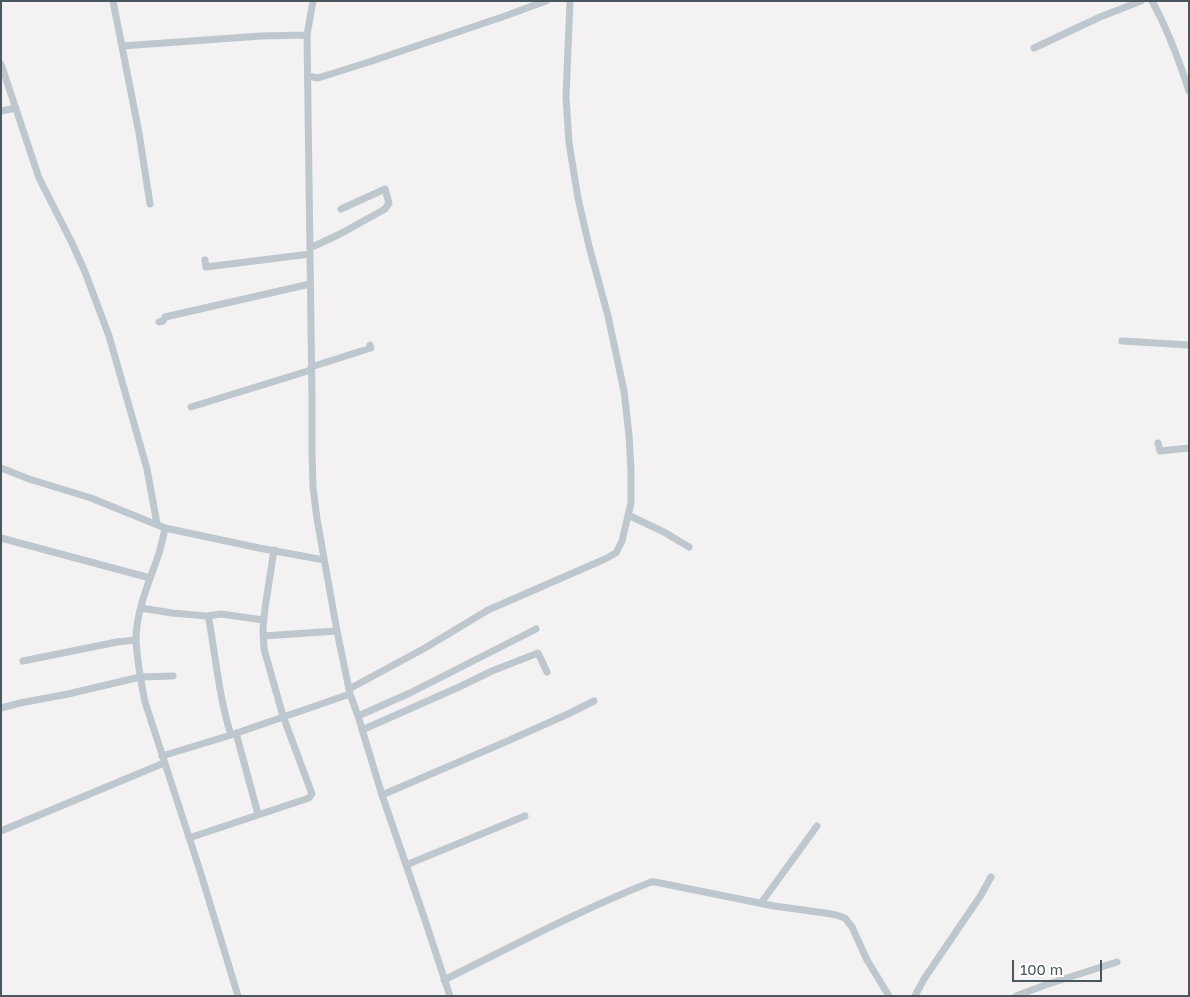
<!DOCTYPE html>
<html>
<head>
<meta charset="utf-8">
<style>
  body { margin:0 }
  #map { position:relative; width:1190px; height:997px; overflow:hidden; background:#f3f1f1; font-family:"Golos Text",sans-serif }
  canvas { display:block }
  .frame { position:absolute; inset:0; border:2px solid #49575e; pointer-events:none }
  .scale { position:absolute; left:1012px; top:960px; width:90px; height:22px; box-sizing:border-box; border:2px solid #49575e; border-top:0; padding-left:6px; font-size:15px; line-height:18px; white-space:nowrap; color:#49575e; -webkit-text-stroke:4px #fff; paint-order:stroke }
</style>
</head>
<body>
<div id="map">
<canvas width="1190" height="997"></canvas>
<div class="frame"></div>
<div class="scale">100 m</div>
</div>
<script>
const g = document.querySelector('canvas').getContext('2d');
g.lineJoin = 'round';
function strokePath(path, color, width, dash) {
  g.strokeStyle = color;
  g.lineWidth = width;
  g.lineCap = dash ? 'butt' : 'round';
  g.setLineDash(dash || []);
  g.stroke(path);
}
strokePath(new Path2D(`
  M 113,1 L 139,133 L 150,204
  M 313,1 L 307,35 L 312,399 L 312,452 L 313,487 L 317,519 L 337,631 L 350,694 L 358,716 L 382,795 L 424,917 L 450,996
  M 1152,1 C 1168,30 1179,60 1189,91
  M 122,46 L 261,36 L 307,35
  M 1034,48 L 1100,17 L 1141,1
  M 1,64 L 39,178 L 72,243 L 85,272 L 109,336 L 147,469 L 157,524
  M 308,76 L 318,78 L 369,62 L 505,16 L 546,1
  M 1,111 L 16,108
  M 310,248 L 340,234 L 385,209 L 389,203 L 385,189 L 341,209
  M 205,260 L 206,267 L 310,254
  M 159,322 L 163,321 L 165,317 L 310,284
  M 1122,341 L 1189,345
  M 311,367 L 371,348 L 370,345
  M 191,407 L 311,370
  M 1158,443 L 1160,451 L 1189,448
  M 1,468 L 29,479 L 91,498 L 165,528 L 259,548 L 324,560
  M 628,515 L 664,532 L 689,547
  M 165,528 C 163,539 160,551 156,562 C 147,587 136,613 136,640 C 137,661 141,682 145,702 L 201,874 L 238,996
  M 1,538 L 150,578
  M 141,608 L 172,613 L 207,616 L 209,620 C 216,659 219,697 231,735
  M 207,616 L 221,614 L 263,620
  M 263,636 L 337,631
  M 23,661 L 117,642 L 136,640
  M 349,689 L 425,648 L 488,610 L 605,559 L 616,553 L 622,541 L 631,503 L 631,471 L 629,435 L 624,391 L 608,316 L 589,246 L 578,198 L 569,143 L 566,97 L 570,1
  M 1,708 L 20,703 L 68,694 L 140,677 L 173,676
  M 358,716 L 410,693 L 536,629
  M 362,730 L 459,687 L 492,671 L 538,653 L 547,672
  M 236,733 L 258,814
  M 162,756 L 231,735 L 350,694
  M 382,795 L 503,743 L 568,714 L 594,701
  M 1,831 L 164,763
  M 189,838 L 309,798 L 312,794 L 283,716 L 264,649 L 263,629 L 265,608 L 274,550
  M 406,865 L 525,816
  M 761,903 L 817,826
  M 444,980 C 513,946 580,910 651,882 L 655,882 L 774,906 L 825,913 L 836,915 L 845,918 L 852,927 L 867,960 L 889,996
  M 915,996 L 924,979 L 981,895 L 991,877
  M 1016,996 L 1048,984 L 1117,962`), '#bdc7cd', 7);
</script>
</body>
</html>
